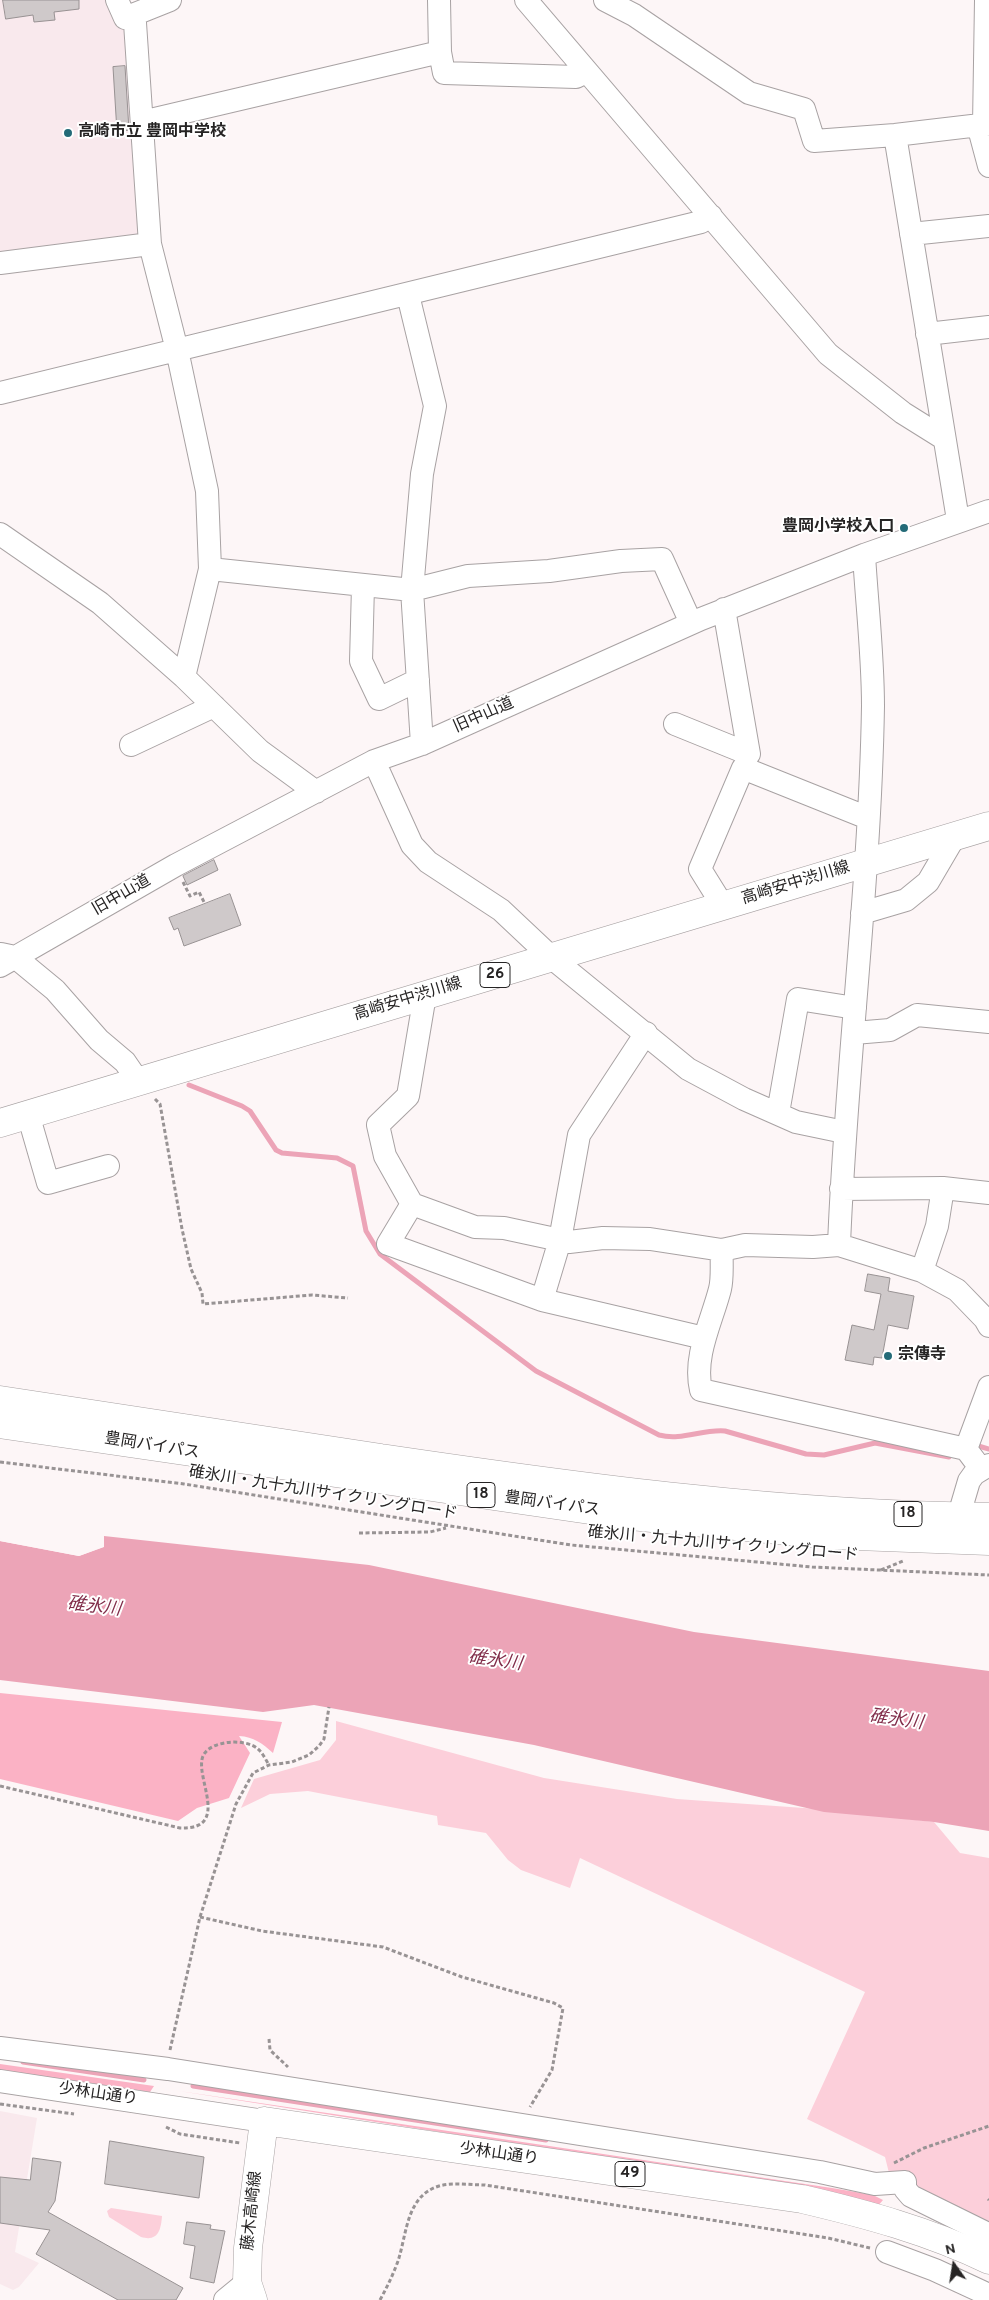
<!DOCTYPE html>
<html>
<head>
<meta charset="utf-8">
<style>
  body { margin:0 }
  #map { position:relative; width:989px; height:2300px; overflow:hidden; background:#fdf6f7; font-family:Overpass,sans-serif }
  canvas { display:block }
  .north { position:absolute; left:929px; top:2240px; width:50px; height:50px; -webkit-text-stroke:4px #fff; paint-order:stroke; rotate:347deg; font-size:14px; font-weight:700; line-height:20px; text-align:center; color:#262424 }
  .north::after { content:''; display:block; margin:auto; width:18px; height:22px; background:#262424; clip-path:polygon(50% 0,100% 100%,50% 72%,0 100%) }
</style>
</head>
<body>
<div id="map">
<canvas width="989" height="2300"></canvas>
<div class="north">N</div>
</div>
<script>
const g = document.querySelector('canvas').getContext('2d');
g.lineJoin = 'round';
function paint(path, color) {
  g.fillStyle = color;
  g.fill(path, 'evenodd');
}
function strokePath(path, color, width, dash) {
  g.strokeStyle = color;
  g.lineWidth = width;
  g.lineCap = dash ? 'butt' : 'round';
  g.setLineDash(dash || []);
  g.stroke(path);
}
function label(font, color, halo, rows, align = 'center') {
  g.font = font + ' Overpass,"Noto Sans JP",sans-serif';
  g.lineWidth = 4;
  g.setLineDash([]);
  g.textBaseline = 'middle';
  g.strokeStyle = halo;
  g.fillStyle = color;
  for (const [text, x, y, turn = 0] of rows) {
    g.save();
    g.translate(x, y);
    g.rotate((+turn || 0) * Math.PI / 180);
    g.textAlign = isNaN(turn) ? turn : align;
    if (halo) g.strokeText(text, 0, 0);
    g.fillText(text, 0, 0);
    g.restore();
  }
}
paint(new Path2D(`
  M 0,0 L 110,0 L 126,23 L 141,235 L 0,254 Z
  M 0,2111 L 37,2118 L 15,2252 L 39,2263 L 19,2287 L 13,2290 L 0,2284 Z`), '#f9e9ed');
paint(new Path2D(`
  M 336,1721 L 544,1778 L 677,1799 L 818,1809 L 934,1822 L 960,1853 L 989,1858 L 989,2222 L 890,2177 L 885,2157 L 807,2119 L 865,1992 L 580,1858 L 570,1888 L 521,1870 L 508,1860 L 486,1833 L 438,1825 L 437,1816 L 308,1791 L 270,1794 L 241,1808 L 254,1779 L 320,1760 L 336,1740 Z
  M 111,2208 L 162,2216 C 161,2230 158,2242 141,2237 L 109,2217 L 107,2211 Z`), '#fccfda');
paint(new Path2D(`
  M 0,1693 L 282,1722 L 273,1753 C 262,1743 254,1737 239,1736 L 250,1753 L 229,1798 L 197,1808 L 178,1821 L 0,1779 Z
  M 0,2064 L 154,2086 L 150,2092 L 0,2070 Z
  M 179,2091 L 832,2188 L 873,2195 L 883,2200 L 877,2207 L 776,2185 Z`), '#fbb2c5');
paint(new Path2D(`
  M 104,1536 L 369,1565 L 694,1632 L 989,1671 L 989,1831 L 934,1822 L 824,1812 L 534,1745 L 314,1705 L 263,1712 L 0,1680 L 0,1541 L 79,1556 L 103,1547 Z`), '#eca4b7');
paint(new Path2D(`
  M 104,1534 L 104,1547 L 79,1556 L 0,1541 L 0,1538 L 79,1554 L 101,1545 L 102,1536 Z`), '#fdf6f7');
strokePath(new Path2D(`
  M 189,1085 L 242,1106 L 250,1111 L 276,1150 L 282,1153 L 337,1158 L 353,1166 L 366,1231 L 380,1254 L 536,1371 L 659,1435 C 682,1441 702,1429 725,1431 L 806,1454 L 824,1455 L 875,1443 L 949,1457
  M 975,1445 L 989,1449
  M 23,2062 L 144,2080
  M 193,2086 L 546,2140`), '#eca4b7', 5);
const building = new Path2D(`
  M 3,0 L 79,0 L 79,9 L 54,12 L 55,20 L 34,22 L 33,15 L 6,19 Z
  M 125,66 L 129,130 L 117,132 L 113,67 Z
  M 214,860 L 218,870 L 187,885 L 183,876 Z
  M 230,894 L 241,925 L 184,946 L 178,928 L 174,930 L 169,918 Z
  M 868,1274 L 890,1278 L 888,1291 L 914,1296 L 908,1329 L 888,1325 L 882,1358 L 874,1357 L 873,1365 L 845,1360 L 852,1325 L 874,1330 L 881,1294 L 865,1291 Z
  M 110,2141 L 204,2157 L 199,2198 L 105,2184 Z
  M 33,2158 L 61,2162 L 55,2201 L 48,2212 L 183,2288 L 176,2300 L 118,2300 L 36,2254 L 50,2230 L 0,2223 L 0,2177 L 30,2180 Z
  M 187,2222 L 211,2225 L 210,2229 L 225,2231 L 214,2283 L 190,2278 L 195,2246 L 184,2244 Z`);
paint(building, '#cfc9ca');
strokePath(building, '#989293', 1);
const minor = new Path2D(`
  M 117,0 L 125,18 L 170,0
  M 439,0 L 440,52 L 444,73 L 576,77 L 586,72
  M 526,0 L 828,354 L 903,413 L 943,438
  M 605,0 L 634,15 L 749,93 L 804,109 L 814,141 L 895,135 L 989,124
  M 132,15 L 135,23 L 150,244 L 177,350 L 207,491 L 210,569 L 184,677
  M 142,122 L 440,52
  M 978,125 L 989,166
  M 984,125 L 986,0
  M 895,135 L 958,520
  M 911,234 L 989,226
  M 0,263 L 150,244
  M 408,295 L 435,406 L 422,474 L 412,590 L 422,744
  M 927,334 L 989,327
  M 0,393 L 701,222 L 711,216
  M 0,534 L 100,603 L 184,677 L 260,751 L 316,792
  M 210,569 L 412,590 L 468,576 L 549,571 L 621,561 L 662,559 L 691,623
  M 363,586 L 361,661 L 379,699 L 418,680
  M 675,724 L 749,754 L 724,609
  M 131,745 L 214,706
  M 374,761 L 412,845 L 428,862 L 501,910 L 552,958 L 688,1069 L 744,1099 L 796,1122 L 844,1132
  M 723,906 L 700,869 L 743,768 L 868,818
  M 862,913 L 906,900 L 928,882 L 955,836
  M 1,954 L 15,957 L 55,990 L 99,1040 L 125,1062 L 138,1081
  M 0,966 L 176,865 L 374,761 L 422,744 L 701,619 L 864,555 L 989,511
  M 425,995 L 408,1096 L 378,1125 L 385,1156 L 412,1204 L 475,1227 L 504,1228 L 569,1242 L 603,1238 L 650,1239 L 722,1250 L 745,1245 L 813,1247 L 839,1245 L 922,1271 L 957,1290 L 985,1319 L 989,1326
  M 854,1033 L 890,1030 L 917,1015 L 989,1022
  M 778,1113 L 798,999 L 855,1008
  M 28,1114 L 48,1183 L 108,1166
  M 841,1189 L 943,1188 L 989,1193
  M 412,1204 L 388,1244 L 542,1300 L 704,1338
  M 839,1245 C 846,1065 870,886 873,706 C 873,656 867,605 864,555
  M 722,1250 C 721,1262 723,1277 720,1289 C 712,1321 693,1356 701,1390 L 966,1449 L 981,1469
  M 922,1271 L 937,1226 L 943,1188
  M 542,1300 L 560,1240 L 579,1135 L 646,1033
  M 966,1449 L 989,1387
  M 954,1532 L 969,1481 L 974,1474 L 989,1465
  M 0,2048 L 168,2069 L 820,2172 L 875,2184 L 905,2182 L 905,2189 L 911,2196 L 984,2232 L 989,2247
  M 0,2081 L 264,2121
  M 887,2252 L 935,2270 L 989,2295
  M 225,2300 L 247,2282`);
const major = new Path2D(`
  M 0,1123 L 989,826
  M 253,2300 L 247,2282 L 248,2248 L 264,2121 L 802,2199 C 866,2214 929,2231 989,2260`);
const highway = new Path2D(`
  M 0,1400 C 127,1420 254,1439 381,1458 C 584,1488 784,1515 989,1517
  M 0,1424 L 631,1516 L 830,1535 L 989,1541`);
strokePath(minor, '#a8a2a3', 24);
strokePath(major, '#a8a2a3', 29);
strokePath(highway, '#a8a2a3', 29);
strokePath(new Path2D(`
  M 183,882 L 190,896 L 199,892 L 205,904
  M 155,1099 L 160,1104 L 182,1229 L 191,1269 L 202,1293 L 203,1304 L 312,1295 L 348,1298
  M 0,1462 L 184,1484 L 571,1545 L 812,1567 L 989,1575
  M 359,1533 L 430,1532 L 446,1528
  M 881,1570 L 903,1561
  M 0,1786 L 180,1828 C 232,1830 194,1777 203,1756 C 210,1740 246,1738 258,1749 C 262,1752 266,1760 269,1765
  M 200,1917 L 262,1931 L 383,1947 L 462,1977 L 554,2003 L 563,2008 L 552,2070 L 530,2107
  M 269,2039 L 270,2050 L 288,2067
  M 170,2050 L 200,1917 L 236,1804 L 253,1773 L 269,1765 L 292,1762 L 309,1755 L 319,1746 L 324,1739 L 329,1707
  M 0,2104 L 74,2114
  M 166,2127 L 180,2134 L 240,2143
  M 894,2163 L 924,2148 L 989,2126
  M 988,2199 L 989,2200
  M 380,2300 C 387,2287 393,2275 398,2261 C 407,2234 406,2196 439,2186 C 453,2182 470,2185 485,2185 L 828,2238 L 870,2248`), '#989394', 3, [4, 2.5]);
strokePath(minor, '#fff', 22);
strokePath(major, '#fff', 28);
strokePath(highway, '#fff', 28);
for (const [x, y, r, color] of [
  [68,133,5,"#246b78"],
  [904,528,5,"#246b78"],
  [888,1356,5,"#246b78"]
]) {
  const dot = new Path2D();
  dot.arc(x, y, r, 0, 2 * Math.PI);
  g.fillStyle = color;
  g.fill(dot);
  strokePath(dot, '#fff', 2);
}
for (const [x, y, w] of [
  [495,975,30],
  [481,1495,28],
  [908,1514,28],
  [630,2174,30]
]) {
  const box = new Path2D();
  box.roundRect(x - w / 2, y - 12.5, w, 25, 4);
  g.fillStyle = '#fff';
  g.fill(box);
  strokePath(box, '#262424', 1);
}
label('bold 15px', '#262424', null, [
  ["26",495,975],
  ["18",481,1495],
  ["18",908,1514],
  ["49",630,2174]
]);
label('bold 16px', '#262424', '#fff', [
  ["高崎市立 豊岡中学校",78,133],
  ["豊岡小学校入口",894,528,"right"],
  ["宗傳寺",898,1356]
], 'left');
label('16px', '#262424', '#fff', [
  ["旧中山道",484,716,-24],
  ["高崎安中渋川線",796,884,-17],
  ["旧中山道",122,896,-30],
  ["高崎安中渋川線",408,1000,-17],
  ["豊岡バイパス",152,1447,9],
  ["碓氷川・九十九川サイクリングロード",323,1494,9],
  ["豊岡バイパス",552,1505,8],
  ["碓氷川・九十九川サイクリングロード",723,1545,5],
  ["少林山通り",98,2095,8],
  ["少林山通り",499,2155,8],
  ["藤木高崎線",253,2211,-84]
]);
label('italic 18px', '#802c49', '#fff', [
  ["碓氷川",94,1608,7],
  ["碓氷川",495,1662,8],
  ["碓氷川",896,1721,8]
]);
</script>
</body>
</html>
